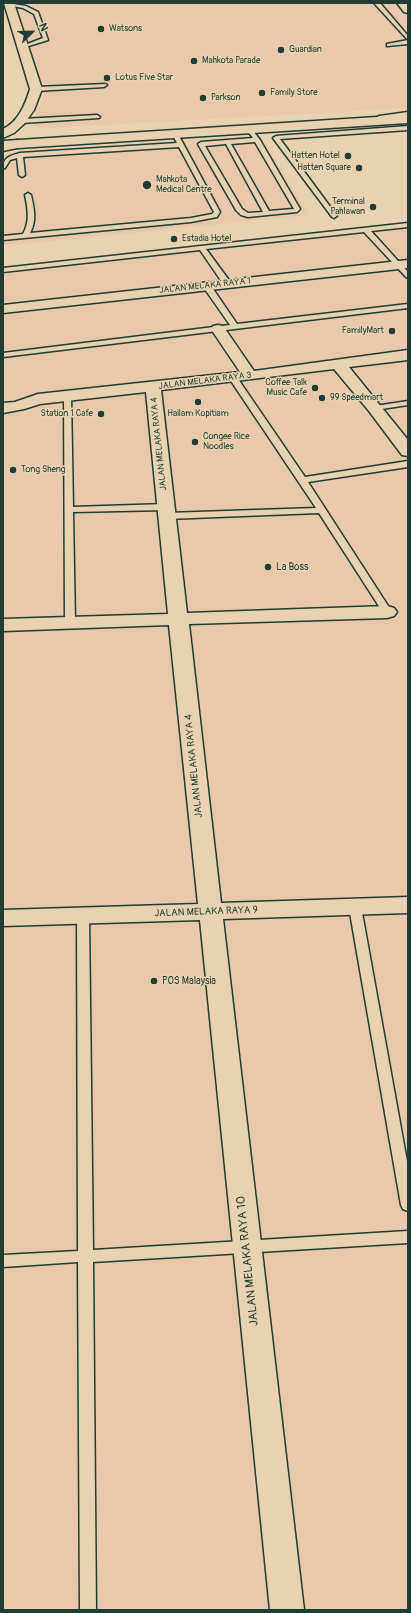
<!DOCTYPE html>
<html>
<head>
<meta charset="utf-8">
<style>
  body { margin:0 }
  #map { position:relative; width:411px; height:1613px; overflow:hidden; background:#e9d2b1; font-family:Pangolin,sans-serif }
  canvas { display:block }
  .frame { position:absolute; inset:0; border:4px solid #1f3d34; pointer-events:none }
  .north { position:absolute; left:12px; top:12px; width:40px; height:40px; -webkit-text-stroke:3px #e9d2b1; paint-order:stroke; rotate:67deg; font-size:11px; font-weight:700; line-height:16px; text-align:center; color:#1f3d34 }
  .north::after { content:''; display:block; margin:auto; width:14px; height:18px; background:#1f3d34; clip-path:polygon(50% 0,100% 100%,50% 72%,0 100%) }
</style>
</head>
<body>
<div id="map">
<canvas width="411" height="1613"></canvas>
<div class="frame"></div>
<div class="north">N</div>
</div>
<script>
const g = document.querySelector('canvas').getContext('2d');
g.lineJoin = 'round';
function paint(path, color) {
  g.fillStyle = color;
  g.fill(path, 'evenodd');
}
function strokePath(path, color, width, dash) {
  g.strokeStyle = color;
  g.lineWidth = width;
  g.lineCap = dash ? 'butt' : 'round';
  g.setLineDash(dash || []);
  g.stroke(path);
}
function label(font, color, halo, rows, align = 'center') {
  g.font = font + ' Pangolin,sans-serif';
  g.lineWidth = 3;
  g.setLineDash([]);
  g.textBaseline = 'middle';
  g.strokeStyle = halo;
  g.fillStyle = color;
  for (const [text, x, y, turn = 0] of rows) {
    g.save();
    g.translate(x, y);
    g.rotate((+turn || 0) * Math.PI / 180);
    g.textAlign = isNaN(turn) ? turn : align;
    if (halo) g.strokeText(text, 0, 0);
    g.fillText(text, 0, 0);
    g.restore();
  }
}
paint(new Path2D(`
  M 16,3 L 408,3 L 408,108 L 50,128 L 33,126 L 45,91 Z
  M 261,136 L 309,215 L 3,246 L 3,155 L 12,152 Z
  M 408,227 L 408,1610 L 3,1610 L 3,271 Z`), '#e9c8ab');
const lane = new Path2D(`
  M 7,3 L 26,6 L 38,12 L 48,40 L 22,48 L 22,46 L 43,38 L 34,14 L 23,8 L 7,5 Z
  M 374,3 L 380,3 L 408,36 L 408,44 L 387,46 L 387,44 L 408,40 Z
  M 106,84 L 107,85 L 104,87 L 36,91 L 33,89 L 36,87 Z
  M 408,112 L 408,116 L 379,120 L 376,118 L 379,116 Z
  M 97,115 L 100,117 L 99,118 L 22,123 L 19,121 L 22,119 Z
  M 408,126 L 408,130 L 280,139 L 337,216 L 334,218 L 332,217 L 273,138 L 276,136 Z
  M 247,128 L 251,128 L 260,140 L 300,209 L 297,212 L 248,217 L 241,215 L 236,210 L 198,144 L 201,142 L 253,138 L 246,129 ZM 255,142 L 294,209 L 293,209 L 269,211 L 231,144 ZM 226,144 L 263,212 L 248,213 L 242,209 L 205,146 Z
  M 175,132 L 178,134 L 220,212 L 217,217 L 191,222 L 3,240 L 3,236 L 23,234 C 30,221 28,209 25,195 L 28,193 L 31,195 C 34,208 37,221 30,233 L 191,218 L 212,214 L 214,212 L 179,147 L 23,157 L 25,175 L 22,177 L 19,175 L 17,158 L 10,160 L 5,168 L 3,169 C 3,157 10,156 20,153 L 177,143 L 172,134 Z
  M 408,223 L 408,227 L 371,231 L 408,272 L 408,278 L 406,277 L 364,232 L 206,249 L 231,283 L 227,285 L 224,285 L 200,250 L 3,272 L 3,268 Z
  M 203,283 L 209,283 L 237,324 L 408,304 L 408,308 L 3,357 L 3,353 L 230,325 L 202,285 Z
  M 230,376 L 236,376 L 305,477 L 408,461 L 408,467 L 308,482 L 392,612 L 390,614 L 384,614 L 319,513 L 167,519 L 163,516 L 167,513 L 316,508 L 229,378 Z
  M 64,394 L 67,394 L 71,396 L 73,507 L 166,504 L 170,507 L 166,510 L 73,512 L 75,623 L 70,626 L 65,623 Z
  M 408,401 L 408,405 L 375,410 L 371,408 L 375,406 Z
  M 355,903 L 359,904 L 361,907 L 408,1167 L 408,1211 L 403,1209 L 401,1205 L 349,907 L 351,904 Z
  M 83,912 L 87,913 L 89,916 L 93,1250 L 408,1231 L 408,1243 L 93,1262 L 96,1610 L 80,1610 L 78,1262 L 3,1267 L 3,1255 L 78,1251 L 77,916 L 79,913 Z`);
const street = new Path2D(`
  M 4,3 L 14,3 L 42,89 L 34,110 L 24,124 L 14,133 L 3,138 L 3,129 C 19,121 25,105 30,89 Z
  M 408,260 L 408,268 L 3,313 L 3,305 Z
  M 218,325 L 223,326 L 254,371 L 408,350 L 408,360 L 349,367 L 408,440 L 408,456 L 402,455 L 369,411 L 334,369 L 161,390 L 187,613 L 387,606 L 394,608 L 397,612 L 394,616 L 387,618 L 189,624 L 221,903 L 408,897 L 408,913 L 223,919 L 304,1610 L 270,1610 L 200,920 L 3,926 L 3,910 L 198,904 L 169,625 L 3,631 L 3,619 L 168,614 L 146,392 L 40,404 L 24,409 L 3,413 L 3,403 L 15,402 L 38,394 L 240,372 L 211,329 L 213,326 Z`);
const secondary = new Path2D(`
  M 397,3 L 407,3 L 408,13 L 404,12 Z
  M 408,115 L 408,123 L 3,149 L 3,141 Z`);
const primary = new Path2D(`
  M 17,140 L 21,141 L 23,144 L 21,147 L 3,151 L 3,143 Z`);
strokePath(lane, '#1f3d34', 3);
strokePath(street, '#1f3d34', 3);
strokePath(secondary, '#1f3d34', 3);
strokePath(primary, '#1f3d34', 3);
paint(lane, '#e9d2b1');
paint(street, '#e9d2b1');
paint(secondary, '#e9d2b1');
paint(primary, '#e9d2b1');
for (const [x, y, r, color] of [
  [101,29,4,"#1f3d34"],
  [281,50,4,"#1f3d34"],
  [194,61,4,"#1f3d34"],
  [107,78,4,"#1f3d34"],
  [262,93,4,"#1f3d34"],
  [203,98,4,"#1f3d34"],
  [348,156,4,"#1f3d34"],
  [359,168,4,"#1f3d34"],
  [147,185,5,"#1f3d34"],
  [373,207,4,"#1f3d34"],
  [174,239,4,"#1f3d34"],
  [392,331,4,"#1f3d34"],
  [315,388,4,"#1f3d34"],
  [322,398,4,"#1f3d34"],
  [198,402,4,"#1f3d34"],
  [101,414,4,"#1f3d34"],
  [195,442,4,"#1f3d34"],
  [13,470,4,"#1f3d34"],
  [268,567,4,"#1f3d34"],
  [154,981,4,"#1f3d34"]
]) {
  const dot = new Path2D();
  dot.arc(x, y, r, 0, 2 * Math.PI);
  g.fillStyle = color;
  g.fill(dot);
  strokePath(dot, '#e9d2b1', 1.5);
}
label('9px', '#1f3d34', '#e9d2b1', [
  ["Watsons",109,29],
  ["Guardian",289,50],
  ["Mahkota Parade",202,61],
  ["Lotus Five Star",115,78],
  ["Family Store",270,93],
  ["Parkson",211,98],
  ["Hatten Hotel",340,156,"right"],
  ["Hatten Square",351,168,"right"],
  ["Mahkota",156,180],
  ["Medical Centre",156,190],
  ["Terminal",365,202,"right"],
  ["Pahlawan",365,212,"right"],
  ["Estadia Hotel",182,239],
  ["FamilyMart",384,331,"right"],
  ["Coffee Talk",307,383,"right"],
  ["Music Cafe",307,393,"right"],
  ["99 Speedmart",330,398],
  ["Station 1 Cafe",93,414,"right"],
  ["Hailam Kopitiam",198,414,"center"],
  ["Congee Rice",203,437],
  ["Noodles",203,447],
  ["Tong Sheng",21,470]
], 'left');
label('9px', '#1f3d34', '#e9d2b1', [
  ["JALAN MELAKA RAYA 1",205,286,-6],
  ["JALAN MELAKA RAYA 3",205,381,-7],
  ["JALAN MELAKA RAYA 4",159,444,-96]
]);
label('10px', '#1f3d34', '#e9d2b1', [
  ["La Boss",276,567],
  ["POS Malaysia",162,981]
], 'left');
label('10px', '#1f3d34', '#e9d2b1', [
  ["JALAN MELAKA RAYA 4",194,766,-96],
  ["JALAN MELAKA RAYA 9",206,912,-2]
]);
label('12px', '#1f3d34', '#e9d2b1', [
  ["JALAN MELAKA RAYA 10",248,1261,-96]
]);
</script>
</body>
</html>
